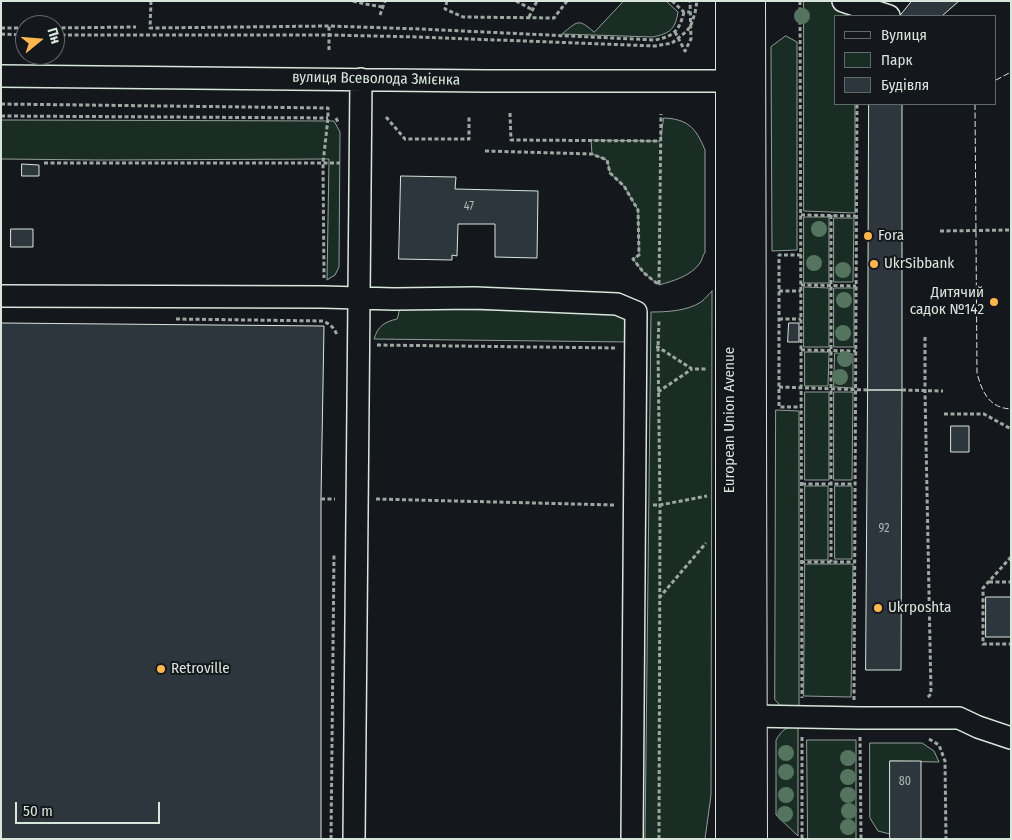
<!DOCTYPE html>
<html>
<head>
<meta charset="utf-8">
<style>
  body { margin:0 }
  #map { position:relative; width:1012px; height:840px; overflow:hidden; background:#14181c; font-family:"Fira Sans Condensed",sans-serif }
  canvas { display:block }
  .frame { position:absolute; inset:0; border:2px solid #d8e6dc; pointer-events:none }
  .legend { position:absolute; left:834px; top:15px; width:162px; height:90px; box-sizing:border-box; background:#14181c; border:1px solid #626a69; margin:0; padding:6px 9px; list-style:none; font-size:15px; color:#d8e6dc }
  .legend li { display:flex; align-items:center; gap:10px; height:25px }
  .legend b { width:25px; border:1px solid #626a69 }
  .north { position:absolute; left:15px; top:15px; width:50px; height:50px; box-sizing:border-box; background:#14181c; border:1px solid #626a69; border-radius:50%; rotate:73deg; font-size:14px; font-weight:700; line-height:20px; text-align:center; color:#d8e6dc }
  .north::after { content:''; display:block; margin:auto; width:18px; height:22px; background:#ffb74d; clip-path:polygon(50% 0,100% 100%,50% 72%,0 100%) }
  .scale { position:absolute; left:15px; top:802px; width:145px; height:22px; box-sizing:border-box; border:2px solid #d8e6dc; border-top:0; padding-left:6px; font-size:15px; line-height:18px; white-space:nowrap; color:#d8e6dc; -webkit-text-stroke:4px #14181c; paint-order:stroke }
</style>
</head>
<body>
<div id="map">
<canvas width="1012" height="840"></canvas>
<div class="frame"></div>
<ul class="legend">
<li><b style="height:6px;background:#14181c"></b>Вулиця</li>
<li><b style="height:14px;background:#1a2d24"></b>Парк</li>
<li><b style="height:14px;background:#2c363c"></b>Будівля</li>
</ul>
<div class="north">Пн</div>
<div class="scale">50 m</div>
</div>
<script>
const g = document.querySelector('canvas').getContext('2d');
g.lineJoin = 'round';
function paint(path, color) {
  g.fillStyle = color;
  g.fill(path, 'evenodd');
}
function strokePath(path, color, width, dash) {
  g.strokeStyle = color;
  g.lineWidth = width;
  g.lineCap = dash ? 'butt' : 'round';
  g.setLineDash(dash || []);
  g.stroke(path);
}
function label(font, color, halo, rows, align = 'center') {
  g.font = font + ' "Fira Sans Condensed",sans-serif';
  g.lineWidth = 4;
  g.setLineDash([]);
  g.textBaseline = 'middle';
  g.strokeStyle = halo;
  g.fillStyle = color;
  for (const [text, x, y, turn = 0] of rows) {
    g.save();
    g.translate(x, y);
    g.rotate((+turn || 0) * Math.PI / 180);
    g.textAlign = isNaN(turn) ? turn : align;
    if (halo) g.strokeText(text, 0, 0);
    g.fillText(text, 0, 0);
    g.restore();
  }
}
const green = new Path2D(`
  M 624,1 L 666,1 L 678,12 C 675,30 670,33 653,37 L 562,34 C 578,21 578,18 594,32 Z
  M 804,1 L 835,1 L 875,16 L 836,16 L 836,104 L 855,104 L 855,213 L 804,211 Z
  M 786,36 L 797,42 L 797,250 L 772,251 L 771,47 Z
  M 664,118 C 688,119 696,128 705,150 L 705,252 C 703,255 702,260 700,263 C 691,276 673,281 659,285 L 644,273 L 633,259 L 639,255 L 638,210 L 624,186 L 610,173 L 607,160 L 592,154 L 591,140 L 660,141 Z
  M 1,120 L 334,121 L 340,132 L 339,267 L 335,275 L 327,280 L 329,159 L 100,160 L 1,159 Z
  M 804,217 L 829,217 L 829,283 L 804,283 Z
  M 834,218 L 854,218 L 853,282 L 834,282 Z
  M 804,287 L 829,288 L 829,347 L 804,347 Z
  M 834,288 L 854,288 L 854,347 L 834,347 Z
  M 712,291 L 711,795 L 705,839 L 645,839 L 651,312 C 667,312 687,311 701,302 C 705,299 709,294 712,291 Z
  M 400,309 L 618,311 L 627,316 L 629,342 L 374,339 C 378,326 384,322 397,319 Z
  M 805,352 L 829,352 L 828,386 L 805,386 Z
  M 835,353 L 853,354 L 853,388 L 834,387 Z
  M 805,392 L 829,392 L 829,480 L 805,480 Z
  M 834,392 L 853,392 L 852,480 L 834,480 Z
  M 776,410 L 799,411 L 799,708 L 781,706 L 775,700 Z
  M 805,486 L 828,486 L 828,560 L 805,560 Z
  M 835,486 L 852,486 L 852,559 L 835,559 Z
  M 805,564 L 853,564 L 851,697 L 804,696 Z
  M 798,726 L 798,836 L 776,815 L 776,740 C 782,730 785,727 798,726 Z
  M 807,740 L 856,740 L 856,839 L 808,839 Z
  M 870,743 L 922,743 L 934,751 L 939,762 L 890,761 L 890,834 L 878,831 L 870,818 Z`);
paint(green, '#1a2d24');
strokePath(green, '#939e99', 1);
const building = new Path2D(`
  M 912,1 L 959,1 L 942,16 L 900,16 Z
  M 869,104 L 902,104 L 902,390 L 868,390 Z
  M 22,164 L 39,165 L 39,176 L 22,176 Z
  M 401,176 L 456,177 L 455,189 L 538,191 L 537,258 L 495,257 L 495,224 L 458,224 L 457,256 L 452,255 L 452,260 L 399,259 Z
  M 11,229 L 33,229 L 33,247 L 11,247 Z
  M 1,323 L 324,326 L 321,499 L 321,839 L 1,839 Z
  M 789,323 L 799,323 L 799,342 L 788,342 Z
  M 868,390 L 902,390 L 901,670 L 866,670 Z
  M 951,426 L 969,426 L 969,452 L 951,452 Z
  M 986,597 L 1011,597 L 1011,637 L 986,637 Z
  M 890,761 L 921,761 L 921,839 L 890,839 Z`);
paint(building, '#2c363c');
strokePath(building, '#d8e6dc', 1);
const minor = new Path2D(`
  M 843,1 L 889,16
  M 1,76 L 486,81 L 744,81
  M 1,296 L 323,297 L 394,299 L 475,298 L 617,304 L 636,312 L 632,839
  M 752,716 L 860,718 L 959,718 L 978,727 L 1011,738
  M 354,839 L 361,79`);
const major = new Path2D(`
  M 730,1 L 730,839
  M 751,1 L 753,839`);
strokePath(minor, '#d8e6dc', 24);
strokePath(major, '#d8e6dc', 30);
strokePath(new Path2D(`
  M 151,1 L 150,28 L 329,26 L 420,29 L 655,40 C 674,36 679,31 684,12
  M 353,1 L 365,4 L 383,7
  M 447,1 L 445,9 L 463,17 L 554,18 L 567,1
  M 516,1 L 533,10
  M 672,1 L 684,12 L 690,12
  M 800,1 L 802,698
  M 380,15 L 385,1
  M 529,17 L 537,1
  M 1,28 L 25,28
  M 55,28 L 136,27
  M 675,32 L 685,51 L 691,39 L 690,1
  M 1,34 L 25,35
  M 55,35 L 329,35 L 419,37 L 655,46 L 672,43 L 687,31 L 691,25 L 695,13 L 697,1
  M 329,50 L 329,26
  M 1,104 L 328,108 L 328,118 L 323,163 L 324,278
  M 510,113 L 511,140 L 660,141
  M 1,116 L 328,118
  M 386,117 L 405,139 L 469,139 L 469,115
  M 336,118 L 339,124
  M 485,151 L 592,154 L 607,160 L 610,173 L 624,186 L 638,210 L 639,255 L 633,259 L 644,273 L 659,285
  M 44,163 L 340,163
  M 801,215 L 856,216
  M 831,215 L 831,562
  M 940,231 L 1011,230
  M 801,255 L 779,255 L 779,407 L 801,407
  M 659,284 L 661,114
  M 801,285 L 856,286
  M 779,291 L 801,291
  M 176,319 L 323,321 C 330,324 335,328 337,336
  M 779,319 L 801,319
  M 925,337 L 925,391 L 931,694 L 927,698
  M 377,345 L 616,348
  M 656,347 L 658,347 L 692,369 L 707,369 L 707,370
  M 801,350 L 856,351
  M 779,387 L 868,390
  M 902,390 L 943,391
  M 658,392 L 692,369
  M 944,414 L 984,414 L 1011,429
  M 802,484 L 855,484
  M 321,499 L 335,499
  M 376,499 L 614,505
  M 653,505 L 660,505 L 707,496
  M 1011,557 L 983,588 L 983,644 L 1011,644
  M 801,562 L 855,562
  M 989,582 L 1011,582
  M 659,598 L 706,543
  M 854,700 L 857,104
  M 802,737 L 802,839
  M 860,737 L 861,839
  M 929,739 L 939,745 L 945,761 L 946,839
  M 331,839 L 334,554
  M 659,839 L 660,505 L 658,347 L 659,320`), '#9da8a2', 3, [4, 2.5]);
strokePath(minor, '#14181c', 21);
strokePath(major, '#14181c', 28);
strokePath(new Path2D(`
  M 996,80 L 1011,72
  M 975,104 L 977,373 C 982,392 989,408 1011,409`), '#d8e6dc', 1, [6, 2.5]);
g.fillStyle = '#55745f';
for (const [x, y] of [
  [802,16],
  [819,229],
  [814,263],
  [843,270],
  [844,300],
  [843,333],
  [845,359],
  [840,377],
  [786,753],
  [848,758],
  [786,772],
  [848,777],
  [786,795],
  [848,795],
  [849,811],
  [785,814],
  [848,827]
]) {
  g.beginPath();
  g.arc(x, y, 8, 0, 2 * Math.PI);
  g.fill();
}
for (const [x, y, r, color] of [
  [868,236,5,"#ffb74d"],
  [874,264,5,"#ffb74d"],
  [994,302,5,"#ffb74d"],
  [878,608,5,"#ffb74d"],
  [161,669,5,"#ffb74d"]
]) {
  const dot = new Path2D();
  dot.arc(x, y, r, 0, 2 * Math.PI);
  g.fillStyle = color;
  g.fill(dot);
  strokePath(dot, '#14181c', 2);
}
label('12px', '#adbab4', null, [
  ["47",469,207],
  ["92",884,529],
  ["80",905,782]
]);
label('15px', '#d8e6dc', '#14181c', [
  ["вулиця Всеволода Змієнка",376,79,1],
  ["European Union Avenue",730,420,-90]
]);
label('15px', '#d8e6dc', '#14181c', [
  ["Fora",878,236],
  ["UkrSibbank",884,264],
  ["Дитячий",984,293,"right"],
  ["садок №142",984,310,"right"],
  ["Ukrposhta",888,608],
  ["Retroville",171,669]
], 'left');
</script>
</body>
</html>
